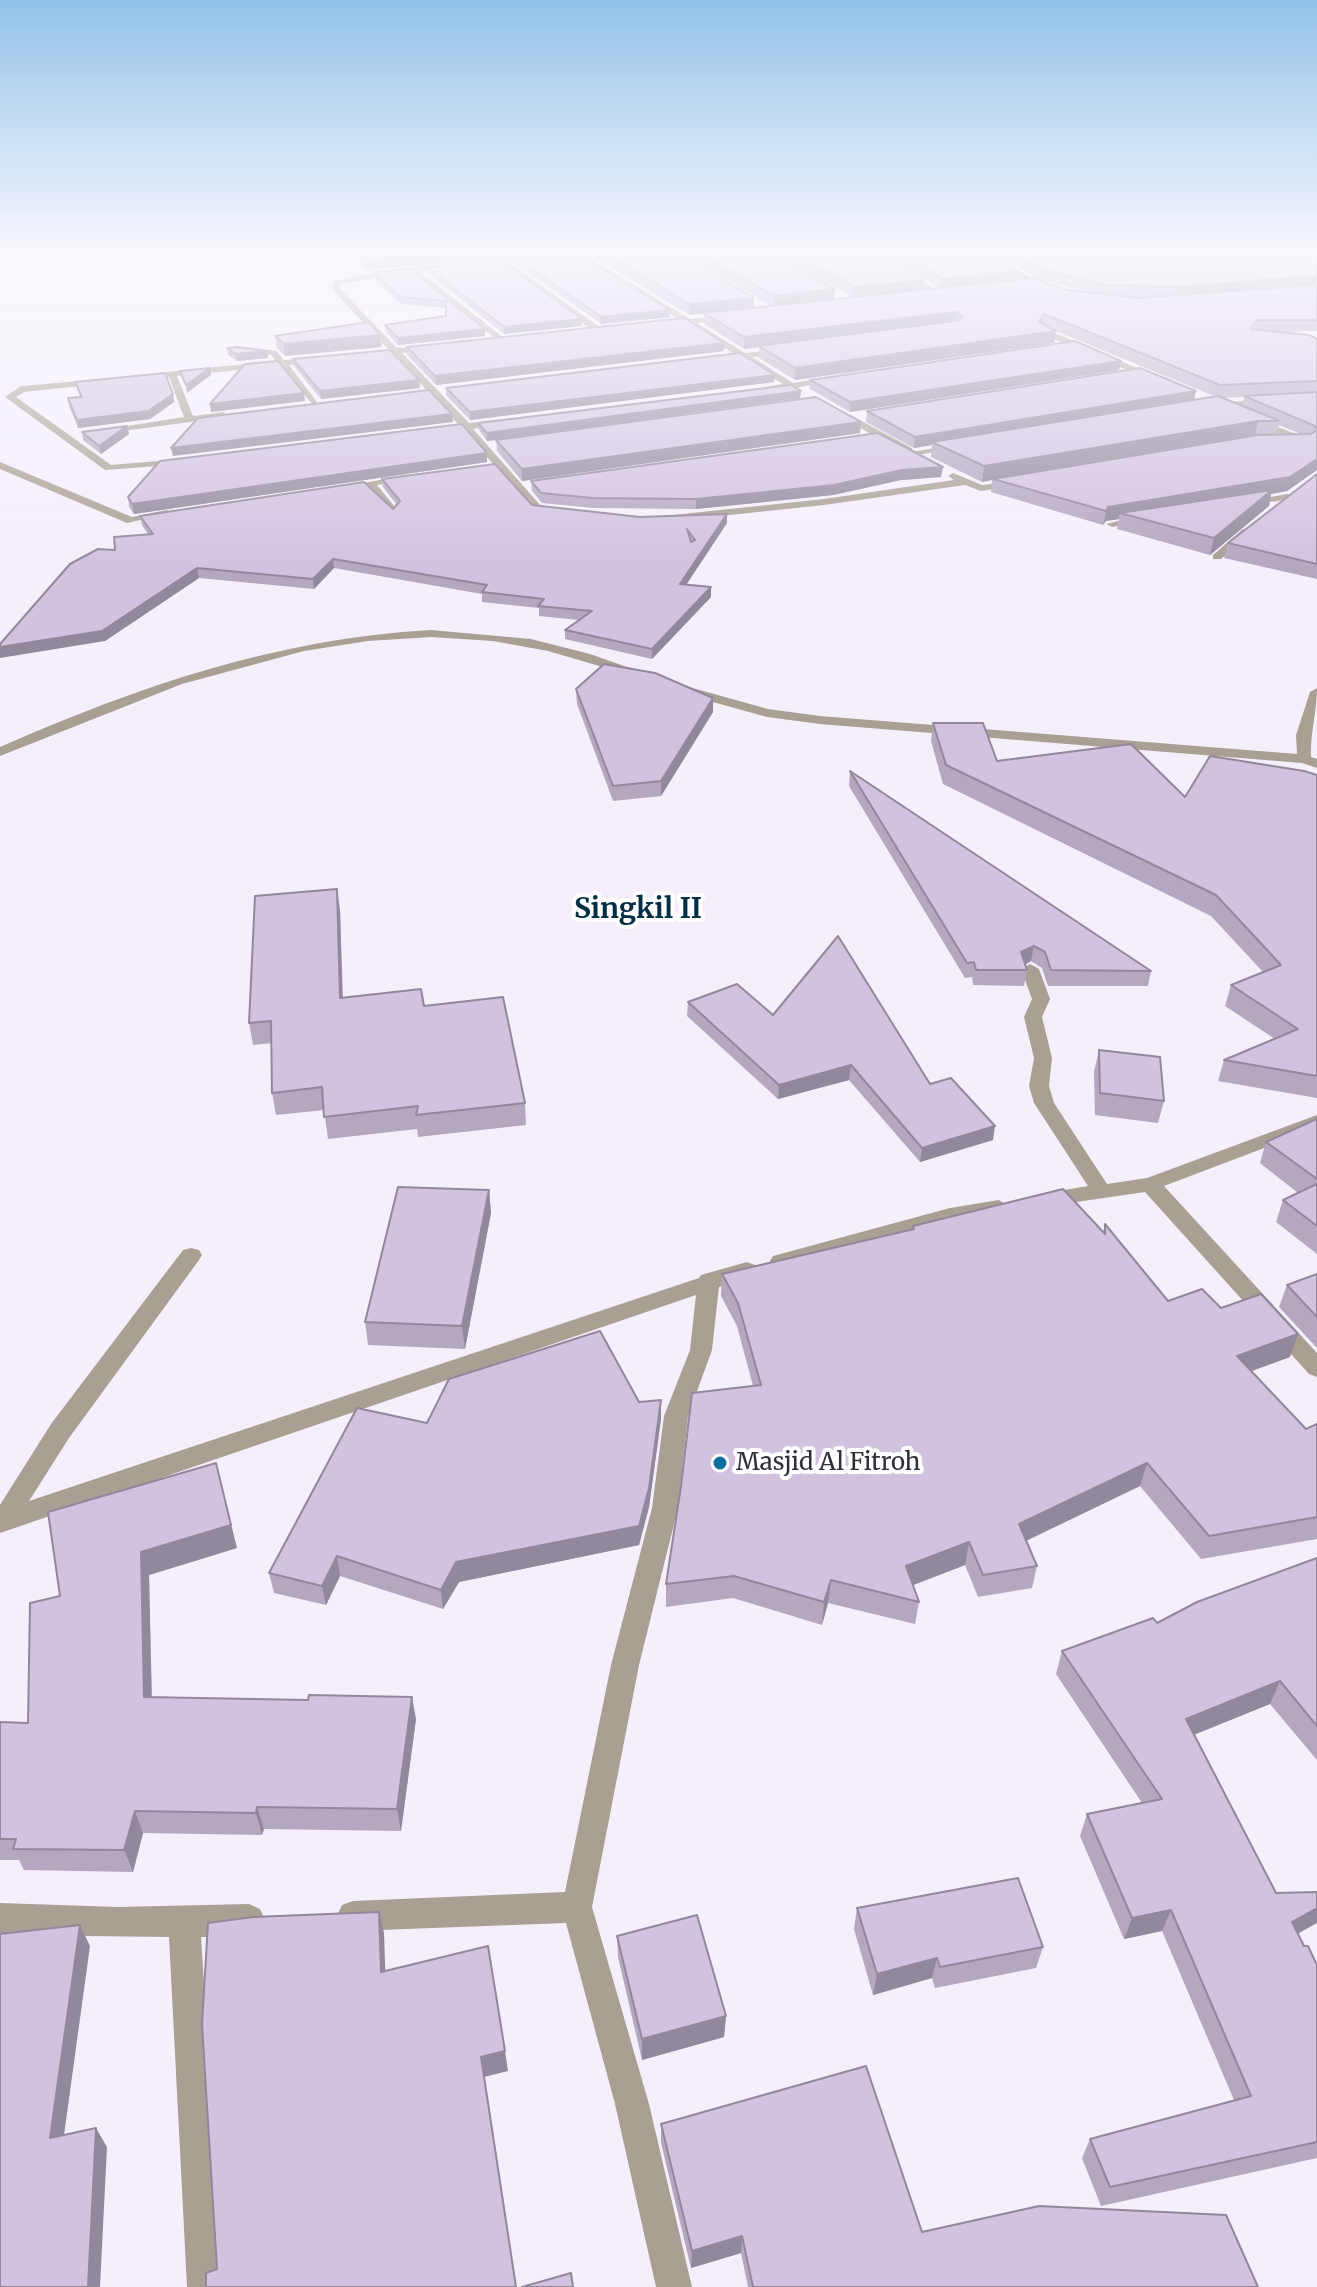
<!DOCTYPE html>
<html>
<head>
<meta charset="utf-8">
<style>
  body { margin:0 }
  canvas { display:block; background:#f5effc }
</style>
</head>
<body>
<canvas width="1317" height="2287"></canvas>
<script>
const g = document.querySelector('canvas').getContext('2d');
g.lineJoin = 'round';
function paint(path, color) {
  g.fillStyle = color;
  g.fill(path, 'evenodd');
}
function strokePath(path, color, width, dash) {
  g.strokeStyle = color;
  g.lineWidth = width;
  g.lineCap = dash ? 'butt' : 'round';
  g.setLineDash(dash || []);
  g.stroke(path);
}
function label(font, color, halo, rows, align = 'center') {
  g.font = font + ' Merriweather,serif';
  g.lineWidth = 8;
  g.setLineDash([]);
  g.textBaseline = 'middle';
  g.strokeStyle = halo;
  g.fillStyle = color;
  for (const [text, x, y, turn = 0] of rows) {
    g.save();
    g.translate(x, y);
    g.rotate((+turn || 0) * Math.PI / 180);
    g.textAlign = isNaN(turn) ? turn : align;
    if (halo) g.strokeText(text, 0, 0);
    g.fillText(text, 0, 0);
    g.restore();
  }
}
paint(new Path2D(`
  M 610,249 L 640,249 L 587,256 L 690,319 L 732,316 L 729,320 L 697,323 L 745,353 L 788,349 L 785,354 L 752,357 L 793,383 L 836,376 L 841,379 L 800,387 L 796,391 L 765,391 L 765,387 L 783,384 L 741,358 L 714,360 L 714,356 L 734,354 L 687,324 L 662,326 L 662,322 L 680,320 L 578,257 L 510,263 L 601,328 L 601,332 L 595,332 L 501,263 L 419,271 L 504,338 L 501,343 L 410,272 L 340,284 L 340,289 L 397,348 L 437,345 L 434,350 L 402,353 L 469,423 L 505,420 L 505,424 L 473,429 L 541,506 L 561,511 L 561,515 L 557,516 L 533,511 L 464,430 L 436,432 L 436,428 L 459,425 L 393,354 L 364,356 L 364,352 L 388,349 L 332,289 L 333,281 L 393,269 Z
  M 873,249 L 881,249 L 942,295 L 935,297 Z
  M 1043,328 L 1161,378 L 1163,380 L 1155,382 L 1040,333 Z
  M 244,347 L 277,351 L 284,360 L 322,357 L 319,362 L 289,365 L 320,406 L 314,406 L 280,366 L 177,376 L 193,416 L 224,412 L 227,417 L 101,434 L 96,431 L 184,417 L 169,377 L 140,380 L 137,375 L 276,361 L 271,355 L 241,352 Z
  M 103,379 L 100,384 L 24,392 L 16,397 L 111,465 L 181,459 L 185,464 L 105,470 L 5,397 L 21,386 Z
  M 1317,395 L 1317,401 L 1210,407 L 1205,404 Z
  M 835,410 L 841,410 L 912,448 L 912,452 L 958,444 L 963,447 L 911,456 L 911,452 L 904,452 L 835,414 Z
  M 1254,418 L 1317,442 L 1317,449 L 1251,423 Z
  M 0,462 L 132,517 L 167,510 L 172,513 L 127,523 L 0,469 Z
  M 953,473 L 982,485 L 1018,481 L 1023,484 L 981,491 L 965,485 L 824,505 L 673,521 L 667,518 L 673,515 L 824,499 L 954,480 L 948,476 Z
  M 406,475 L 410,476 L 410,480 L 377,485 L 399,512 L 394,515 L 364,483 Z
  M 1287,494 L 1291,495 L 1291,499 L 1243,506 L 1238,503 Z
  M 1144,515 L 1148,516 L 1148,520 L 1112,527 L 1106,524 Z
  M 1243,529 L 1253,531 L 1221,559 L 1213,559 L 1213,555 Z
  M 431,630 L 531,639 L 590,654 L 647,674 L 640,678 L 548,651 L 493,641 L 431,637 L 368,641 L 304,651 L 182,684 L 0,756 L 0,747 C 142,685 276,639 431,630 Z
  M 689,687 L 768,709 L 820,716 L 1297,754 L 1296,735 L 1310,692 L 1317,688 C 1317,712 1310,733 1311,757 L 1317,759 L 1317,768 L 1302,763 L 820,724 L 767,717 L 684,694 L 682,691 Z
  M 1030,964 L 1039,969 L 1050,999 L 1042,1017 L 1052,1058 L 1049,1086 L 1054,1103 L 1107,1184 L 1147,1178 L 1317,1115 L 1317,1128 L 1164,1186 L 1317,1353 L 1317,1377 L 1309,1374 L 1145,1192 L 1042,1207 L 1035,1205 L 1032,1200 L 1035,1195 L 1088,1186 L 1034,1103 L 1029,1086 L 1034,1058 L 1024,1017 L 1032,999 L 1021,969 Z
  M 999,1200 L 1009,1207 L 1006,1212 L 950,1222 L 781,1269 L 773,1266 L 770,1261 L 773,1256 L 950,1208 Z
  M 191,1248 L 199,1250 L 202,1255 L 199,1260 L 69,1438 L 29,1501 L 699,1278 L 701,1275 L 747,1262 L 755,1265 L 758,1270 L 755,1275 L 719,1287 L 712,1350 L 688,1416 L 678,1508 L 639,1665 L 592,1907 L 649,2104 L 692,2287 L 656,2287 L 615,2104 L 566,1923 L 353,1931 L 342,1927 L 337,1916 L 342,1905 L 353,1901 L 565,1892 L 611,1665 L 652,1508 L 664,1416 L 690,1350 L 696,1295 L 0,1533 L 0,1505 L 51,1424 L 183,1250 Z
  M 0,1903 L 118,1907 L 249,1904 L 260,1909 L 265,1920 L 260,1931 L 249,1936 L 201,1937 L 223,2287 L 187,2287 L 169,1937 L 0,1935 Z`), '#a9a094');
paint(new Path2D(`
  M 976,249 L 984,249 L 1039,283 L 1055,289 L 1051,291 L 1033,287 Z`), '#857868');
paint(new Path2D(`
  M 369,249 L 670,249 L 754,307 L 771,306 L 674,249 L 762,249 L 834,299 L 853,297 L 765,249 L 883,249 L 924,280 L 923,290 L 938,288 L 886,249 L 987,249 L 1018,280 L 1067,290 L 1087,292 L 1038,279 L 991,249 L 1317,249 L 1317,331 L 1280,332 L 1317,339 L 1317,470 L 1287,491 L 1271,494 L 1269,506 L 1210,555 L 1117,529 L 1119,519 L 1106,521 L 1103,525 L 991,492 L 992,480 L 982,482 L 931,457 L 932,445 L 914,448 L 866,422 L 867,411 L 1194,399 L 1214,396 L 1056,331 L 1054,343 L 795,380 L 759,358 L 759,347 L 744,349 L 704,324 L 704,314 L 689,315 L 596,258 L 596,250 L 365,270 L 361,266 L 360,255 ZM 1124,297 L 1153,297 L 1138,298 ZM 1244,397 L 1242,406 L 1223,398 ZM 1279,425 L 1301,434 L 1276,435 Z
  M 518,259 L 670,310 L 670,317 L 601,324 L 518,265 Z
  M 427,267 L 582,326 L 504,334 L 428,273 Z
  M 410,269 L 485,336 L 398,345 L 386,332 L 385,325 L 446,316 L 446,308 L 401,304 L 374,278 L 374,272 Z
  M 275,336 L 382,347 L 285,356 L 277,348 Z
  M 724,343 L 724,351 L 436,385 L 407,355 L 407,347 Z
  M 227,348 L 268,358 L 237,361 L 228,355 Z
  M 293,359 L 419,380 L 420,388 L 321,399 L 294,366 Z
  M 1119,370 L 850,412 L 810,389 L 810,380 Z
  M 775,375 L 774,382 L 470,420 L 446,395 L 446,388 Z
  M 75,382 L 173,394 L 174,402 L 150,419 L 78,428 L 69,406 L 68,398 L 80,397 Z
  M 801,391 L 800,398 L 499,439 L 861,422 L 860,433 L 522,481 L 497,451 L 496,440 L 487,441 L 479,430 L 478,423 Z
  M 127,426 L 129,434 L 101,454 L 83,440 L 82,432 Z
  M 487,453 L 487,462 L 134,514 L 129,507 L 128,497 Z
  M 1317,474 L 1317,579 L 1224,558 L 1228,543 Z
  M 941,477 L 901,480 L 833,495 L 696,509 L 593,508 L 542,503 L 532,491 L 531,481 Z
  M 382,479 L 532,505 L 640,517 L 727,523 L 686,585 L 711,597 L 652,659 L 565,639 L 565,630 L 579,620 L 539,616 L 539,608 L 482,602 L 482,594 L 334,568 L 314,589 L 199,578 L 105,641 L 115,550 L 148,534 L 142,525 L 140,516 L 393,509 L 397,505 L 383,487 Z
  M 576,689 L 713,698 L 713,712 L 661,796 L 613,801 L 577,704 Z
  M 933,723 L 997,761 L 1185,797 L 1317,775 L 1317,1098 L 1218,1081 L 1224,1060 L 1275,1039 L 1225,1006 L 1231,985 L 1263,972 L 1211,916 L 943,784 L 931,741 Z
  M 850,771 L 1151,971 L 1148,986 L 1048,986 L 1042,968 L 1031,961 L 1025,965 L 1027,970 L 1024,986 L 973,985 L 972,977 L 965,978 L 849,786 Z
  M 340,910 L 343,998 L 424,1006 L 525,1103 L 526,1125 L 418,1137 L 417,1129 L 328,1139 L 324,1110 L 276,1115 L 272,1093 L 272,1043 L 253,1045 L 249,1023 Z
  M 688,1002 L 773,1015 L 930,1084 L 993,1140 L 920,1162 L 849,1080 L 778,1099 L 687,1016 Z
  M 1099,1050 L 1164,1101 L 1158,1123 L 1095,1115 L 1094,1072 Z
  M 1317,1119 L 1317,1254 L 1276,1222 L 1283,1200 L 1298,1193 L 1260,1163 L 1266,1142 Z
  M 489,1190 L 491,1213 L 465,1349 L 368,1345 L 365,1322 Z
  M 1105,1224 L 1168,1301 L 1221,1308 L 1290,1357 L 1251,1371 L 1306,1429 L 1317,1424 L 1317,1539 L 1201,1559 L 1140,1486 L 1026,1541 L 1037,1566 L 1032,1588 L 978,1597 L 965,1565 L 913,1585 L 919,1602 L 915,1624 L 828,1603 L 822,1625 L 733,1598 L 666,1607 L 666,1584 L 753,1386 L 737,1326 L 721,1296 L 722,1274 L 912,1230 L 913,1226 L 1103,1232 Z
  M 1317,1274 L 1317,1347 L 1316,1347 L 1279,1307 L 1287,1285 Z
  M 639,1402 L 661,1419 L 649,1507 L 639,1545 L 459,1582 L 443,1609 L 340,1576 L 326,1605 L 274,1593 L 269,1573 L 427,1423 Z
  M 237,1548 L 149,1575 L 152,1697 L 416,1719 L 401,1831 L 264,1829 L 262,1835 L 143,1833 L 133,1872 L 24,1870 L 19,1860 L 0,1860 L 0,1722 L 28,1723 L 60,1596 Z
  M 1317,1558 L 1317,1760 L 1270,1704 L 1194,1735 L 1304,1946 L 1317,1965 L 1317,2158 L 1101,2206 L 1082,2158 L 1090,2139 L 1234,2100 L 1162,1931 L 1124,1939 L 1080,1836 L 1087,1814 L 1142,1803 L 1056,1674 L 1062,1651 L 1157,1623 Z
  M 857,1908 L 1043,1947 L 1036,1968 L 935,1988 L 932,1978 L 873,1995 L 854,1929 Z
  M 617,1936 L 726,2016 L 724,2037 L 642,2060 L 618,1957 Z
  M 661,2124 L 922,2232 L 1258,2287 L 748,2287 L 741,2253 L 691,2268 L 661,2143 Z`), '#b4a7c0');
paint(new Path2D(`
  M 480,249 L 596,250 L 365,270 L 364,259 Z
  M 1019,271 L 1017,282 L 941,290 L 942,279 Z
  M 1317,276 L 1317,287 L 1175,298 L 1177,287 Z
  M 924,280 L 923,291 L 855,298 L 855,287 Z
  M 835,289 L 834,300 L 774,307 L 774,296 Z
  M 754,298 L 754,309 L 689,315 L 689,304 Z
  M 670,310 L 670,317 L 601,324 L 601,317 Z
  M 956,312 L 955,323 L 744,349 L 744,337 Z
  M 1044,314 L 1042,325 L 1056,331 L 1054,343 L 795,380 L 795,368 L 1039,322 Z
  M 582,319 L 582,326 L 504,334 L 504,327 Z
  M 485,329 L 485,336 L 398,345 L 398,338 Z
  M 380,335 L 382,347 L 285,356 L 284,344 Z
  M 724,343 L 724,351 L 436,385 L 435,376 Z
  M 267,351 L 268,358 L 237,361 L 236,354 Z
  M 1121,361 L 1119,370 L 850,412 L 850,402 Z
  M 210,368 L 211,375 L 187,393 L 186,385 Z
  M 775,375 L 774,382 L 470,420 L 470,412 Z
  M 419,380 L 420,388 L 321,399 L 320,391 Z
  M 801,391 L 800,398 L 487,441 L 487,433 Z
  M 1196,391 L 1194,401 L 932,442 L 932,445 L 914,448 L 915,437 Z
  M 304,393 L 305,401 L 211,412 L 210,404 Z
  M 173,394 L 174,402 L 150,419 L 78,428 L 77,420 Z
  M 452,414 L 453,422 L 173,456 L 171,448 Z
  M 1258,421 L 1255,436 L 993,479 L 992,480 L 982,482 L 984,466 Z
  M 861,422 L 860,433 L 522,481 L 522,469 Z
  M 127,426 L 129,434 L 101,454 L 99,446 Z
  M 487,453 L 487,462 L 134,514 L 132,504 Z
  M 1317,459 L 1317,470 L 1287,491 L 1271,494 L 1269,506 L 1210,555 L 1214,538 L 1120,513 L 1119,519 L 1106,521 L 1103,525 L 1106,511 L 1108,507 Z
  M 943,467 L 941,477 L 901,480 L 833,495 L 696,509 L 696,499 L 902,470 Z
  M 727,514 L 727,523 L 680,594 L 680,584 Z
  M 333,559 L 334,568 L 314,589 L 313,579 Z
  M 197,568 L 199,578 L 105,641 L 0,658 L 0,647 Z
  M 711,587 L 711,597 L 652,659 L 652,649 Z
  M 713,698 L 713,712 L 661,796 L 661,781 Z
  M 337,889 L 340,910 L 343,1020 L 340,998 Z
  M 1034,946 L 1031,961 L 1018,968 L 1021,952 Z
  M 851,1065 L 849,1080 L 778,1099 L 779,1085 Z
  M 995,1126 L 993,1140 L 920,1162 L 922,1148 Z
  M 489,1190 L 491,1213 L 465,1349 L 462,1326 Z
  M 1298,1334 L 1290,1357 L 1230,1379 L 1237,1356 Z
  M 661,1400 L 661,1419 L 649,1507 L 639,1545 L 459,1582 L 443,1609 L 441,1590 L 456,1562 Z
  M 216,1463 L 237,1548 L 149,1575 L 152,1719 L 144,1697 L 141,1552 Z
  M 1147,1463 L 1140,1486 L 1013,1547 L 1019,1524 Z
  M 969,1542 L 965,1565 L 903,1589 L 906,1566 Z
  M 337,1556 L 340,1576 L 326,1605 L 322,1586 Z
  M 831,1580 L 828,1603 L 822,1625 L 824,1602 Z
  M 1280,1681 L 1270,1704 L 1178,1741 L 1186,1719 Z
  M 412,1697 L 416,1719 L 401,1831 L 397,1809 Z
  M 257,1807 L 264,1829 L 262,1835 L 256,1813 Z
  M 135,1811 L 143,1833 L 133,1872 L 124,1850 Z
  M 1317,1908 L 1317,1923 L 1281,1943 L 1292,1922 Z
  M 1171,1910 L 1162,1931 L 1124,1939 L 1132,1918 Z
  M 379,1912 L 384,1933 L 386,1992 L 381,1972 Z
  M 80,1925 L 90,1946 L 61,2157 L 50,2138 Z
  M 937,1958 L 932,1978 L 873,1995 L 877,1974 Z
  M 726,2016 L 724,2037 L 642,2060 L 642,2039 Z
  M 505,2051 L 508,2071 L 484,2077 L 481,2057 Z
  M 96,2128 L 107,2147 L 100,2287 L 88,2287 Z
  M 742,2236 L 741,2253 L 691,2268 L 692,2251 Z`), '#92889c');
const building = new Path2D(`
  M 369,249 L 480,249 L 364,259 L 360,255 Z
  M 599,249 L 670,249 L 754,298 L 689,304 Z
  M 692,249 L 762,249 L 835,289 L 774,296 Z
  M 784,249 L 883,249 L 924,280 L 855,287 Z
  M 901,249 L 987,249 L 1019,271 L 942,279 Z
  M 1009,249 L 1139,249 L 1141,250 L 1145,249 L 1317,249 L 1317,276 L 1177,287 L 1104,285 L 1040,269 Z
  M 577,254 L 670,310 L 601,317 L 518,259 Z
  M 501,261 L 582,319 L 504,327 L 427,267 Z
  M 410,269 L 485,329 L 398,338 L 385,325 L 446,316 L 446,301 L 400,297 L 374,272 Z
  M 1033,278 L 1067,290 L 1138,298 L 1317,285 L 1317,320 L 1257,320 L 1250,329 L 1309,335 L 1317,339 L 1317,381 L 1220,385 L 1044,314 L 1039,322 L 1056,331 L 795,368 L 759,346 L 961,320 L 963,317 L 956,312 L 744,337 L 704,313 Z
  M 684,318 L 724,343 L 435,376 L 407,347 Z
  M 369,322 L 380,335 L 284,344 L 275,336 Z
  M 1075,341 L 1121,361 L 850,402 L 810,380 Z
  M 238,347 L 267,351 L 236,354 L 227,348 Z
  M 390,350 L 419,380 L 320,391 L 293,359 Z
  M 740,353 L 775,375 L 470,412 L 446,388 Z
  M 278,361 L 304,393 L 210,404 L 245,364 Z
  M 210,368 L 186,385 L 180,371 Z
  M 1140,368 L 1196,391 L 915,437 L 867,411 Z
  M 165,373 L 173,394 L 148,411 L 77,420 L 68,398 L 82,397 L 75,382 Z
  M 791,385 L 801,391 L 487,433 L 478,423 Z
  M 429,390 L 452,414 L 171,448 L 198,418 Z
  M 1317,392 L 1317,430 L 1315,426 L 1244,396 Z
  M 1218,396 L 1280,421 L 1258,421 L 984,466 L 932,442 Z
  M 816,397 L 861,422 L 522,469 L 496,440 Z
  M 462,424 L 487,453 L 132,504 L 128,497 L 160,461 Z
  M 127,426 L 99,446 L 82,432 Z
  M 1317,430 L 1317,459 L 1290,477 L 1108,507 L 1106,511 L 993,479 L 1258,435 L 1311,434 Z
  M 878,433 L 943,467 L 902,470 L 834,485 L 696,499 L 592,498 L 541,493 L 531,481 Z
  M 495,464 L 532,505 L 640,517 L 727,514 L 680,584 L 711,587 L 652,649 L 565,630 L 592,611 L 538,606 L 544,599 L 482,592 L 487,585 L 333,559 L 313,579 L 197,568 L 102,631 L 0,647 L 0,644 L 70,564 L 98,549 L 115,550 L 114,537 L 153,534 L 140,516 L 364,482 L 393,509 L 400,501 L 382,479 ZM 687,529 L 695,540 L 691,542 Z
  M 1317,474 L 1317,564 L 1228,543 Z
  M 1272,490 L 1214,538 L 1120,513 Z
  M 604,664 L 655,673 L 713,698 L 661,781 L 613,786 L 576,689 Z
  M 933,723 L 983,723 L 997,761 L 1131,744 L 1185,797 L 1210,756 L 1304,771 L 1317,775 L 1317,1076 L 1224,1060 L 1298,1029 L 1231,985 L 1281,965 L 1216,895 L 946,765 Z
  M 850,771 L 1151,971 L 1051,970 L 1045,952 L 1034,946 L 1021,952 L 1027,970 L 976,970 L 974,962 L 967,963 Z
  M 337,889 L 340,998 L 421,989 L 424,1006 L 503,997 L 525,1103 L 416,1115 L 418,1106 L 324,1117 L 322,1087 L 272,1093 L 271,1021 L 249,1023 L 255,896 Z
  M 838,936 L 930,1084 L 951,1078 L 995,1126 L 922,1148 L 851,1065 L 779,1085 L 688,1002 L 737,984 L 773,1015 Z
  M 1099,1050 L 1160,1057 L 1164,1101 L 1100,1093 Z
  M 1317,1119 L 1317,1179 L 1266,1142 Z
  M 1317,1184 L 1317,1226 L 1283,1200 Z
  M 398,1187 L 489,1190 L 462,1326 L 365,1322 Z
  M 1063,1189 L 1105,1234 L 1105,1224 L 1168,1301 L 1202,1289 L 1221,1308 L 1261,1294 L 1298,1334 L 1237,1356 L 1306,1429 L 1317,1424 L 1317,1517 L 1209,1536 L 1147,1463 L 1019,1524 L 1037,1566 L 983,1575 L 969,1542 L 906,1566 L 919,1602 L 831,1580 L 824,1602 L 734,1576 L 666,1584 L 681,1486 L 692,1393 L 761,1385 L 738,1303 L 722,1274 L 914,1229 L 913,1226 Z
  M 1317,1274 L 1317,1317 L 1287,1285 Z
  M 600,1331 L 639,1402 L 661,1400 L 649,1488 L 639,1526 L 456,1562 L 441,1590 L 337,1556 L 322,1586 L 269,1573 L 357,1408 L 427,1423 L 449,1379 Z
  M 216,1463 L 231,1525 L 141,1552 L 144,1697 L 308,1700 L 309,1695 L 412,1697 L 397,1809 L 257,1807 L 256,1813 L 135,1811 L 124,1850 L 13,1849 L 16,1839 L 0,1839 L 0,1722 L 28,1723 L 30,1603 L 60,1596 L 48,1512 Z
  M 1317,1558 L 1317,1726 L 1280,1681 L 1186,1719 L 1276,1893 L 1317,1892 L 1317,1908 L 1292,1922 L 1304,1946 L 1308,1946 L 1317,1965 L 1317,2142 L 1110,2187 L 1090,2139 L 1251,2096 L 1171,1910 L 1132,1918 L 1087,1814 L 1162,1799 L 1062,1651 L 1153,1618 L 1157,1623 L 1197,1602 Z
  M 1018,1878 L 1043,1947 L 940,1967 L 937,1958 L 877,1974 L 857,1908 Z
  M 379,1912 L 381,1972 L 488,1946 L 505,2051 L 481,2057 L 516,2287 L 206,2287 L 206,2273 L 217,2269 L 202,2024 L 208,1923 L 253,1917 Z
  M 697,1915 L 726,2016 L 642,2039 L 617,1936 Z
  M 80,1925 L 50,2138 L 96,2128 L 88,2287 L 0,2287 L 0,1934 Z
  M 866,2066 L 922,2232 L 1039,2206 L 1226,2215 L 1258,2287 L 753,2287 L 742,2236 L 692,2251 L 661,2124 Z
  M 571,2273 L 573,2287 L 522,2287 Z`);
paint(building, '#d1c2df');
strokePath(building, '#92889c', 2);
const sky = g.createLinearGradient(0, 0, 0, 569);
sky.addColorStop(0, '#93c2e8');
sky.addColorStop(0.44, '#faf8fe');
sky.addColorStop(1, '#faf8fe00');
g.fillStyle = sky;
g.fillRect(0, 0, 1317, 569);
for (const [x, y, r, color] of [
  [720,1463,8,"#0e6f9d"]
]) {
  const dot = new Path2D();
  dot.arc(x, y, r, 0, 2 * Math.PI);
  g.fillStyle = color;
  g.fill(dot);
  strokePath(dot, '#fff', 3);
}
label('24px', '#332d39', '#fff', [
  ["Masjid Al Fitroh",736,1463]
], 'left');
label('bold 28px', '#032f45', '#fff', [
  ["Singkil II",638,910]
]);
</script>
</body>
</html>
